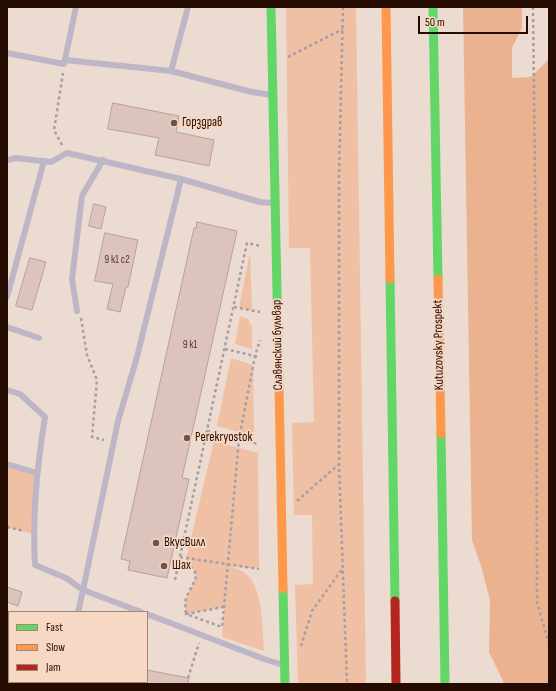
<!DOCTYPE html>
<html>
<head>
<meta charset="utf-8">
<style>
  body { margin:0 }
  #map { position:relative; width:556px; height:691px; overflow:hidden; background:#ecdbd0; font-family:"Sofia Sans Condensed",sans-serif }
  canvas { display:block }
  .frame { position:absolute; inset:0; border:8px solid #260b00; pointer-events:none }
  .legend { position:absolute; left:8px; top:611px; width:140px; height:72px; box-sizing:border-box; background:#f7d8c5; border:1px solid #a38676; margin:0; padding:5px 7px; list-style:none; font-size:12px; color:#260b00 }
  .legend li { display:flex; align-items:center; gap:8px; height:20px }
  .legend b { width:20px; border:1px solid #a38676 }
  .scale { position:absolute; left:418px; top:16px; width:110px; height:18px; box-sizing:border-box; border:2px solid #260b00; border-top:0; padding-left:5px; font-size:12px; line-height:14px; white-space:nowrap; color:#260b00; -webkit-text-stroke:3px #f7d8c5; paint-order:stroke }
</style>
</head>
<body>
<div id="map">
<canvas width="556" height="691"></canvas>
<div class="frame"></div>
<ul class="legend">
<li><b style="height:5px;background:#63d668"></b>Fast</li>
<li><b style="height:5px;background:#ff974d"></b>Slow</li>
<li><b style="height:5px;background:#b3261e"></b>Jam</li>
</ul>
<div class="scale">50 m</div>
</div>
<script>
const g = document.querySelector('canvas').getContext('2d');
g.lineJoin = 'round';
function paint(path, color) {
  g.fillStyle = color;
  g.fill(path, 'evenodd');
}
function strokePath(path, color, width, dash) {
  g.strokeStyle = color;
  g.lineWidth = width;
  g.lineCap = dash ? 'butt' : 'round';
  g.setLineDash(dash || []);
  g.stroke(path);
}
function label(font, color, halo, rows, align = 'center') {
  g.font = font + ' "Sofia Sans Condensed",sans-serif';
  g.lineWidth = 3.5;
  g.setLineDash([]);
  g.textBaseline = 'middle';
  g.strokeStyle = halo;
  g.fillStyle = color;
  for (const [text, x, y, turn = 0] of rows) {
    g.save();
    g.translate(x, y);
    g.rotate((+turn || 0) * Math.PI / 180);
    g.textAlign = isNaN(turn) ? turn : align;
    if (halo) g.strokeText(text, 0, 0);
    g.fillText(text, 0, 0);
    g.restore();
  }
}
paint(new Path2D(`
  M 286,7 L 356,7 L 366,684 L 298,684 L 295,585 L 313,584 L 312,515 L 294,515 L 292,423 L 314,422 L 310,248 L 289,248 Z
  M 250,252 L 252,310 L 239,308 Z
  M 240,316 L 248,319 L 252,327 L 252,349 L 235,344 Z
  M 231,358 L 253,365 L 254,436 L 217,426 Z
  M 214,441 L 258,453 L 259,569 L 230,566 C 234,568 240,569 244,572 C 264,586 262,629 264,651 L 222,637 L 224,607 L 186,614 C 185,607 185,601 188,595 C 194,581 203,573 185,563 Z
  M 7,464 L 37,473 L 33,534 L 7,527 Z
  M 68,682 L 110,682 L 110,684 L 67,684 Z`), '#efc0a3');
paint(new Path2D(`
  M 463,7 L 522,7 L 522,28 L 512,48 L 512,78 L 531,77 L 549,59 L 549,684 L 504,683 L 489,652 L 490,600 L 481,566 L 472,540 Z`), '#eab28e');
const building = new Path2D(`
  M 113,103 L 179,116 L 176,132 L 214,140 L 209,166 L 155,155 L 159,138 L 108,129 Z
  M 94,204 L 106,207 L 101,229 L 89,226 Z
  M 197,222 L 237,231 L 182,478 L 189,479 L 167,578 L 128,570 L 130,561 L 121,559 L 194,228 L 196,228 Z
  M 105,233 L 138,240 L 128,287 L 126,287 L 120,312 L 107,309 L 113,284 L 95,281 Z
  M 30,258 L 46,262 L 32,310 L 16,306 Z
  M 7,587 L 22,592 L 18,606 L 7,602 Z
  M 147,670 L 189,678 L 188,684 L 147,684 Z`);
paint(building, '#dcc3bb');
strokePath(building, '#b7a098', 1);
strokePath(new Path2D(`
  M 343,7 L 339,175 L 339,465 L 347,684
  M 533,7 L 536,261 L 537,602 L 549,644
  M 288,57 L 343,29
  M 62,145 L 54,130 L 63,73
  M 234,307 L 260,312
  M 81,318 L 87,355 L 97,380 L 92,437 L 104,440
  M 225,349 L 259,357
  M 207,431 L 258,444
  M 297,501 L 338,465
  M 7,527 L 24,531
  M 180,557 L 259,569
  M 180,560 C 204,574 196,576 187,596 C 184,602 186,608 186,615
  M 175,580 L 247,243 L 261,246
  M 224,607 L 186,614 L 222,627 L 224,607 L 239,439 L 255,356 L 260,340
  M 301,646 L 312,611 L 343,568
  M 188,678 L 199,643`), '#a59ea6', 2.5, [3, 3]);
strokePath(new Path2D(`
  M 7,53 L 64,64 L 76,7
  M 65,60 L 171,71 L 252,92 L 272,95
  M 171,71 L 188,7
  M 7,160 L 16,158 L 51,162 L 67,153 L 181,179 L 260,202 L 273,203
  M 7,297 L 44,161
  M 77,311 L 72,279 L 82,196 L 103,160
  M 7,327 L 39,338
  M 7,390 L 20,394 L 45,417 C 37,466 32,515 35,565 L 66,578 L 83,590 L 78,612
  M 7,464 L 37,473
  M 141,612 L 83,590 L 118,421 L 137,357 L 181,179
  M 147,614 L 264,659 L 283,665
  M 60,684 L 61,682`), '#bcb6c6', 6);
strokePath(new Path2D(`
  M 271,7 L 279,385
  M 433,7 L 438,279
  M 390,279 L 395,601
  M 441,434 L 445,684
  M 283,589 L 285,684`), '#63d668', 9);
strokePath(new Path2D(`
  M 386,7 L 390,279
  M 438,279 L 441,434
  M 279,385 L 283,589`), '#ff974d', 9);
strokePath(new Path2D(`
  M 395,601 L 396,684`), '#b3261e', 9);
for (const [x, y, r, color] of [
  [174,123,4,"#6b5449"],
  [187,438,4,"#6b5449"],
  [156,543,4,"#6b5449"],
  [164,566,4,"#6b5449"]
]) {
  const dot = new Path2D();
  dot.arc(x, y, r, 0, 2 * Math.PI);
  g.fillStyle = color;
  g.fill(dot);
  strokePath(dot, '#f7d8c5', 1.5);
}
label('11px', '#54392f', null, [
  ["9 к1 с2",117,260],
  ["9 к1",190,345]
]);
label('13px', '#260b00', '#f7d8c5', [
  ["Горздрав",182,123],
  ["Perekryostok",195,438],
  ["ВкусВилл",164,543],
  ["Шах",172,566]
], 'left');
label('13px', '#260b00', '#f7d8c5', [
  ["Славянский бульвар",278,345,-91],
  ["Kutuzovsky Prospekt",439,345,-91]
]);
</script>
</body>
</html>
